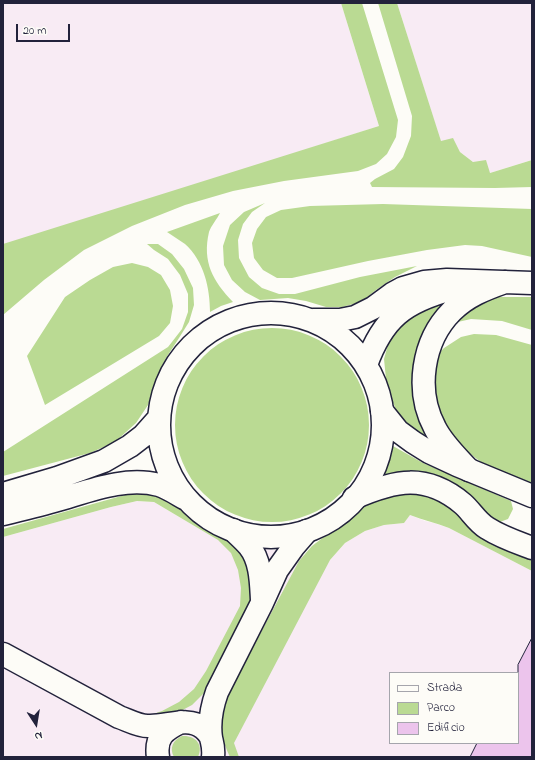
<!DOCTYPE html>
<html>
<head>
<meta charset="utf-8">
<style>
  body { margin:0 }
  #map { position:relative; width:535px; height:760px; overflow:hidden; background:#fdfcf7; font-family:"Indie Flower",sans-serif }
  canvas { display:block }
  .frame { position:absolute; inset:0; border:4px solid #22223b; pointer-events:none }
  .legend { position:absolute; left:389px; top:672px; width:130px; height:72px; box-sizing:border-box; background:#fdfcf7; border:1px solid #a5a5ac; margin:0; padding:5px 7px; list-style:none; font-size:12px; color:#22223b }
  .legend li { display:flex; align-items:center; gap:8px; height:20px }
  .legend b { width:20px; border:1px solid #a5a5ac }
  .north { position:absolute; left:16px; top:704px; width:40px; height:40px; -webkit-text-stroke:3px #fdfcf7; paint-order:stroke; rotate:168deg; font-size:11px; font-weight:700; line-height:16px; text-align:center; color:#22223b }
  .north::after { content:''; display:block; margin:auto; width:14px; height:18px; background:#22223b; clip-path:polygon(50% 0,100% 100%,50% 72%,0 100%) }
  .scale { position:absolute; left:16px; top:24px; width:54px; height:18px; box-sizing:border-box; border:2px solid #22223b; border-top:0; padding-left:5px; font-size:12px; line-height:14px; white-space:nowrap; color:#22223b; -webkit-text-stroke:3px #fdfcf7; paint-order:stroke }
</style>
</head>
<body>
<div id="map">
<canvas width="535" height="760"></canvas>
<div class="frame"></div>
<ul class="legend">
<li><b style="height:5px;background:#fdfcf7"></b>Strada</li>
<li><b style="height:11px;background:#bada93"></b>Parco</li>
<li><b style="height:11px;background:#ecc4ec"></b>Edificio</li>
</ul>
<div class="north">N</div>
<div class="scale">20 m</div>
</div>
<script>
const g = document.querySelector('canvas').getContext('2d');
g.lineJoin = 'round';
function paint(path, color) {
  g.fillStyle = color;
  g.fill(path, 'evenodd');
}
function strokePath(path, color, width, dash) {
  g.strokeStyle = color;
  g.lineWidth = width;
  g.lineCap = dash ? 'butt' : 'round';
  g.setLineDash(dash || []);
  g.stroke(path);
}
paint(new Path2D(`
  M 3,3 L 341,3 L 379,126 L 3,247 Z
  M 397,3 L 532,3 L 532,160 L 490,173 L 473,162 L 460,152 L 453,139 L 441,142 Z
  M 137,501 L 154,502 L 218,540 L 330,560 L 345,543 L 365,531 L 384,525 L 404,523 L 410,515 L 425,521 L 434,523 L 449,528 L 532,571 L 532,757 L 3,757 L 3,537 L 111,507 ZM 390,673 L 518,673 L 518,743 L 390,743 Z`), '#f8ebf4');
paint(new Path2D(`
  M 341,3 L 362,3 L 398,120 L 396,137 L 387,154 L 376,164 L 358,171 L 284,181 L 233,191 L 185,205 L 132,226 L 84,250 L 44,280 L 3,315 L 3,244 L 379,126 Z
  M 378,3 L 397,3 L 441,141 L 453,138 L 460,152 L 473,162 L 486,160 L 490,173 L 532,160 L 532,187 L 495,188 L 372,187 L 370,183 L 375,179 L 394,169 L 403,157 L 411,136 L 412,116 Z
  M 265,203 L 252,212 L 243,224 L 238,240 L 239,258 L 249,277 L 262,288 L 279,294 L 295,294 L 360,277 L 417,266 L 395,277 L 376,290 L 361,302 L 342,307 L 326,307 L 306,301 L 288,298 L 260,300 L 245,292 L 232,280 L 224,265 L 223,246 L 230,225 L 244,212 Z
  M 383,204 L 532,209 L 532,257 L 482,246 L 465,245 L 427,250 L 368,261 L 292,278 L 277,278 L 263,270 L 254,258 L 252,243 L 257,229 L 266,217 L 281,210 L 310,206 Z
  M 220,213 C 217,219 211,226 209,232 C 202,262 213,281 233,302 L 221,306 L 210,312 C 210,288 204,261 185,244 C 179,240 173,236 167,232 Z
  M 147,244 L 158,244 L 172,254 L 184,269 L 193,288 L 194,305 L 189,322 L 179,338 L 166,358 L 156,379 L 148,405 L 136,423 L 115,442 L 90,453 L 3,476 L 3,452 L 168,347 L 182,329 L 188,312 L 188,294 L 180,275 L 168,259 L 154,250 Z
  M 132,263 L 148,267 L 161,275 L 170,290 L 173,306 L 170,323 L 159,336 L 45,405 L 27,356 L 65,297 L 90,280 L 113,267 Z
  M 455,296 L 433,317 L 421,340 L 414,366 L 431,441 L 415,431 L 398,414 L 387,389 L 384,359 L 391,334 L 405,316 Z
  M 498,297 L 532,297 L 532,330 L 502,321 L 471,319 L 449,324 L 482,301 Z
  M175 425a97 97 0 1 1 194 0a97 97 0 1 1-194 0Z
  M 474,334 L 496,335 L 532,345 L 532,483 L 482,463 L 449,437 L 437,415 L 431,373 L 436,356 L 444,348 L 461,337 Z
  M 393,446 L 423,463 L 511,501 L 513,509 L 508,519 L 497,523 L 485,517 L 380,478 L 389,462 Z
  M 401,490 L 440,497 L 532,555 L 532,571 L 449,528 C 436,523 423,520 410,515 L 404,523 L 384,525 L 365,531 L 345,543 L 330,560 L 234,743 L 239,757 L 230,757 C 223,743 218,725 222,710 C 224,704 227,698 229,692 L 299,561 L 312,546 L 353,515 L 367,502 Z
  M 148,493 L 169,498 L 182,505 L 198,520 L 214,528 L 236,544 L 250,564 L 255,583 L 250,608 L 205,692 L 192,705 L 175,714 L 141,718 L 162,711 L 179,702 L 194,689 L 206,671 L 240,606 L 241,588 L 238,570 L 231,553 L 218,540 L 154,502 L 137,501 L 111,507 L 3,537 L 3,529 L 125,495 Z
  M 182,736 C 195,735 204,744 198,757 L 174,757 C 169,748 173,740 182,736 Z`), '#bada93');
const building = new Path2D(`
  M 532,638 L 532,757 L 470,757 L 477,743 L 518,743 L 518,665 Z`);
paint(building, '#ecc4ec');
strokePath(building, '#22223b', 1);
const minor = new Path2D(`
  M 233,530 C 238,535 244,540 249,546 C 261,561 261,582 262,600
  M 3,654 L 119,717 C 128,720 138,726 148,726 C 166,727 188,716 203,728 C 206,730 209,734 211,737
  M 158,757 C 155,737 164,730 181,722
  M 213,757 C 214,748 213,746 211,738 C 209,724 212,706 217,692 L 262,603 L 277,570 L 294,546 L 307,531`);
const secondary = new Path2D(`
  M159 425a112 112 0 1 1 224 0a112 112 0 1 1-224 0Z
  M 313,320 L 340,320 L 355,317 L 373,308 L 392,294 L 403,288 L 424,282 L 447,280 L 532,283
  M 366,365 C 383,318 404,302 452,289
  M 469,470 C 457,457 443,444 435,428 C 415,391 422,341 452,311 C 467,296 485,289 505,282
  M 3,494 L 57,478 L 104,461 L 130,446 L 143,436 L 159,418
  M 3,514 C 20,510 37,506 54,501 C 87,492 124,476 159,485 C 168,488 177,494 186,499`);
const motorway = new Path2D(`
  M 382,411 L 398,431 L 413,442 L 429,452 L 457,465 L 532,496
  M 354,498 C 395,480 426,473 463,504 C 471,511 477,522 487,528 C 501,537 516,542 532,548`);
strokePath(minor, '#22223b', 25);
strokePath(secondary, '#22223b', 25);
strokePath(motorway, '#22223b', 25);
strokePath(minor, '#fdfcf7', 22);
strokePath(secondary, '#fdfcf7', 22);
strokePath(motorway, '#fdfcf7', 22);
</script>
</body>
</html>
